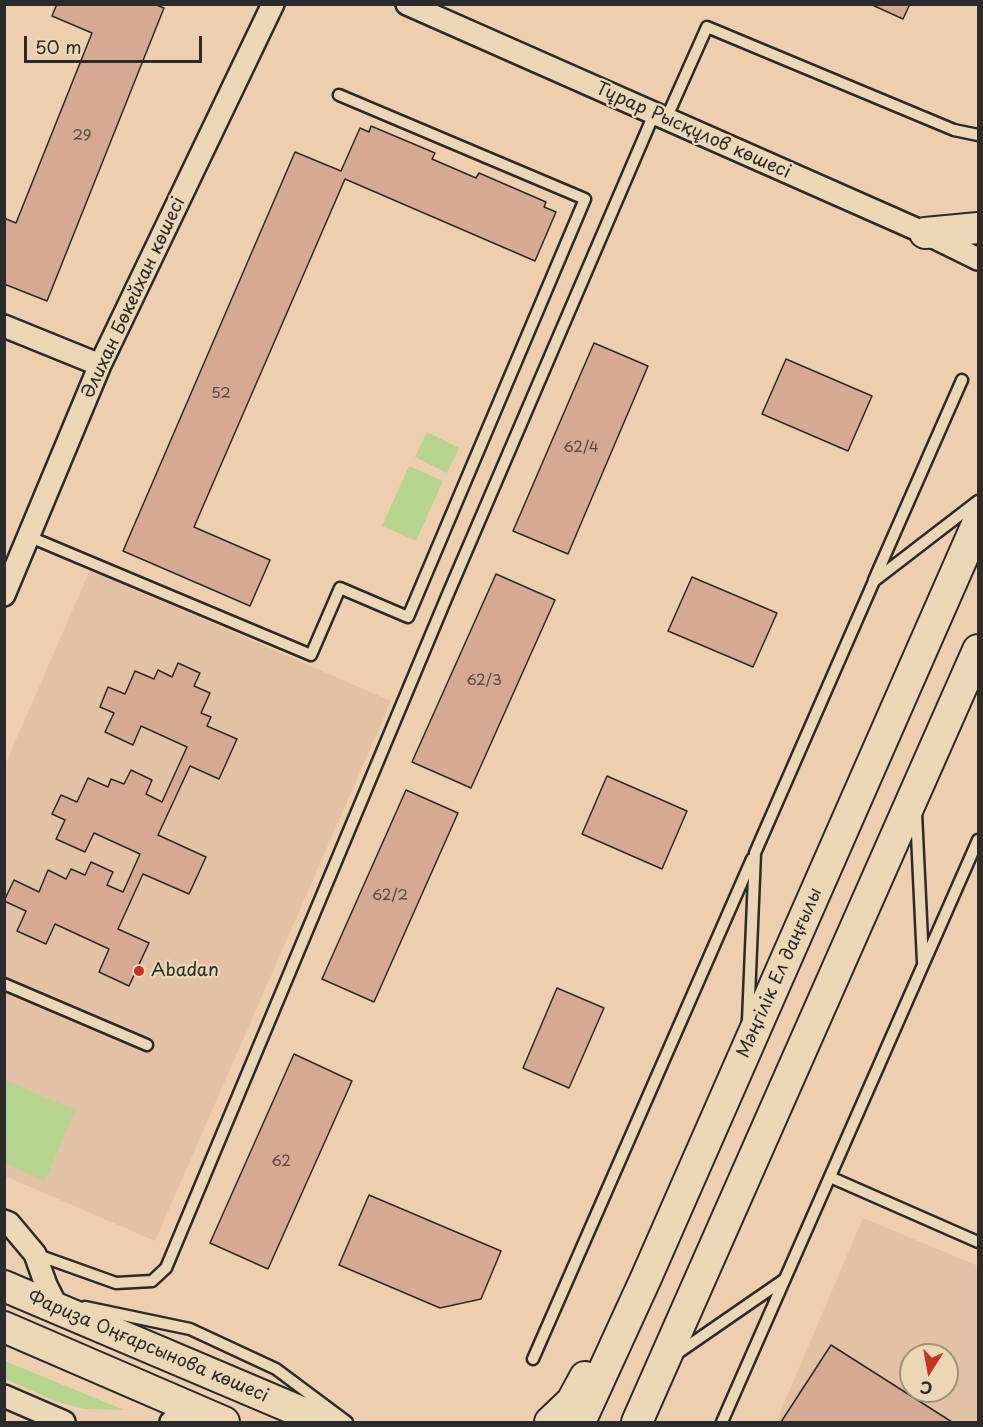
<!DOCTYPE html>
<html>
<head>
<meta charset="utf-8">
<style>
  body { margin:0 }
  #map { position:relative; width:983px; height:1427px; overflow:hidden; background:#edcfb0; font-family:"Playpen Sans",sans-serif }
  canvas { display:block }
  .frame { position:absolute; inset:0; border:6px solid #2b2b2b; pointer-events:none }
  .north { position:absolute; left:899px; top:1343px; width:60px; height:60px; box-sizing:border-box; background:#ebd7b5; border:2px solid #9e927e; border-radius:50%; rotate:191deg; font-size:16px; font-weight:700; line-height:24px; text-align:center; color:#2b2b2b }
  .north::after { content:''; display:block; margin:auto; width:21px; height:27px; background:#c8321e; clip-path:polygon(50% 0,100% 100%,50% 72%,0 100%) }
  .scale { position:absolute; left:24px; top:36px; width:178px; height:27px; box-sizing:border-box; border:3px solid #2b2b2b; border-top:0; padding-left:8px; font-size:18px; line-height:21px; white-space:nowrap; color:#2b2b2b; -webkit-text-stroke:4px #ebd7b5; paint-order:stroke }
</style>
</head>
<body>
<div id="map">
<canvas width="983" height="1427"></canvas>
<div class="frame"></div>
<div class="north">С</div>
<div class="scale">50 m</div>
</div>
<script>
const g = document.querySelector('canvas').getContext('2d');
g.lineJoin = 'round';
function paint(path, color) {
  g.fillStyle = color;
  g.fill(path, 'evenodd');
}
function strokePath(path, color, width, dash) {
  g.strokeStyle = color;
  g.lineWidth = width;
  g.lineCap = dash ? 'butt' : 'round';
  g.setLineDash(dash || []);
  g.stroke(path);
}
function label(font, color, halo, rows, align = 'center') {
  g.font = font + ' "Playpen Sans",sans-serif';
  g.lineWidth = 4.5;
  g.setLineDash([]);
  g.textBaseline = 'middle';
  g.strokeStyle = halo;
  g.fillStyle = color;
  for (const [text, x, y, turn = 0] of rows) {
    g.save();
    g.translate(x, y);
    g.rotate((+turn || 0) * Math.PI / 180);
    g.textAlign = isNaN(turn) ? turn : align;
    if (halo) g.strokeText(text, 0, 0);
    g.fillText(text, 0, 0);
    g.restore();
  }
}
paint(new Path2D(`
  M 90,570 L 391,701 L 155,1241 L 5,1176 L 5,765 Z
  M 863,1218 L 978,1266 L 978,1422 L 776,1422 ZM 911,1355 L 947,1355 L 947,1391 L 911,1391 Z`), '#e2c1a5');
paint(new Path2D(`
  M 427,432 L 459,448 L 447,473 L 415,457 Z
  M 409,466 L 443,481 L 416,541 L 382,526 Z
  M 5,1080 L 75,1110 L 45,1181 L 5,1164 Z
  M 4,1361 L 5,1361 L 124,1410 L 85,1409 L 58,1402 L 5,1379 Z`), '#b6d48d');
const building = new Path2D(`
  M 57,4 L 154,4 L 164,8 L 47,301 L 4,284 L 4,218 L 16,223 L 92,33 L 52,16 Z
  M 870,4 L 910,4 L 903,19 Z
  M 371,126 L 435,153 L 432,159 L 476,178 L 479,173 L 546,202 L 544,207 L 556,212 L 535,261 L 345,179 L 194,527 L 270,560 L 250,606 L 123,551 L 295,152 L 341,171 L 360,128 L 369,132 Z
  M 594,343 L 648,366 L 568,554 L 513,531 Z
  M 786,359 L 872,396 L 848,451 L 762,414 Z
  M 496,574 L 555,600 L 471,788 L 412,762 Z
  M 692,577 L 777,613 L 753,667 L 668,631 Z
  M 178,663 L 200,673 L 194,686 L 210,693 L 201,713 L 211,717 L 207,726 L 237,739 L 219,779 L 190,766 L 158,835 L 206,857 L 189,894 L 143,874 L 118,929 L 149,943 L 129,986 L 99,972 L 109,949 L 55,924 L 46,944 L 17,931 L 26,911 L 4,901 L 14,880 L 39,892 L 48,870 L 66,879 L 71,869 L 85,875 L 91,862 L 113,872 L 107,885 L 123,892 L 140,854 L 94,833 L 85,852 L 56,839 L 65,820 L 52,814 L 61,795 L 77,802 L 88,778 L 108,787 L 111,779 L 124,784 L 131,770 L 152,780 L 146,794 L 162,802 L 187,747 L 141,726 L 133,745 L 105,732 L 114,713 L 100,707 L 108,687 L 125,694 L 135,671 L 154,679 L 158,670 L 172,677 Z
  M 607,776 L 687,811 L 662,869 L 582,834 Z
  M 406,790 L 458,813 L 374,1002 L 322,979 Z
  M 557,988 L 604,1008 L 569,1088 L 523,1068 Z
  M 294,1054 L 352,1081 L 268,1269 L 210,1243 Z
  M 369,1195 L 501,1251 L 481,1299 L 440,1308 L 339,1265 Z
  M 831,1345 L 952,1422 L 781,1422 Z`);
paint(building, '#d5a992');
strokePath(building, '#2b2b2b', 1.5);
const lane = new Path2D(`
  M 666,119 L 707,27 L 954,130 L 978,135
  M 30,537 L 311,655 L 340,588 L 408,617 L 585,199 L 339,95
  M 874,580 L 962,380
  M 916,813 L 923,962
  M 4,984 L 147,1045
  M 748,1021 L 755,853 L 874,581 L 978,501
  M 830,1177 L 978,1242
  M 35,1254 L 116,1283 L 152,1281 L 166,1268 L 448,594 L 654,114
  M 85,1307 L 190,1329 L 276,1369 L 347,1422
  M 675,1355 L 785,1279
  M 533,1359 L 752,859
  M 722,1422 L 978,840`);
const street = new Path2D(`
  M 407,4 L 925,233 L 978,259
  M 4,326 L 100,365
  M 4,595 L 100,365 L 273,4
  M 4,1221 L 9,1223 L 35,1254 L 46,1285 L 58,1309
  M 4,1396 L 64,1422
  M 171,1422 L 182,1420 L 201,1422`);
const secondary = new Path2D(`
  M 925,233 L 978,228
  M 4,1286 L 325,1422
  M 4,1327 L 224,1422
  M 550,1422 L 572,1401 L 585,1377
  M 580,1422 L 646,1278 L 978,522
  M 637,1422 L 978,650`);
strokePath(lane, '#2b2b2b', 15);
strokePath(street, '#2b2b2b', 26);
strokePath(secondary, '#2b2b2b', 34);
strokePath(lane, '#ebd7b5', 10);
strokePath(street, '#ebd7b5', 21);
strokePath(secondary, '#ebd7b5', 30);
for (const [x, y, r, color] of [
  [139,971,6,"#c8321e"]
]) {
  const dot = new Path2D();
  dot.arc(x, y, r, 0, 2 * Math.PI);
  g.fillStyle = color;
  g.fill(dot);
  strokePath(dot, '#ebd7b5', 2);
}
label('15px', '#564a45', null, [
  ["29",82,136],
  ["52",221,394],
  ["62/4",581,448],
  ["62/3",484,681],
  ["62/2",390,896],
  ["62",281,1162]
]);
label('18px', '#2b2b2b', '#ebd7b5', [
  ["Тұрар Рысқұлов көшесі",693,131,24],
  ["Әлихан Бөкейхан көшесі",134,298,-65],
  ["Мәңгілік Ел даңғылы",780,973,-66],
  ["Фариза Оңғарсынова көшесі",148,1347,23]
]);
label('18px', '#2b2b2b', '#ebd7b5', [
  ["Abadan",151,971]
], 'left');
</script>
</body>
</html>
